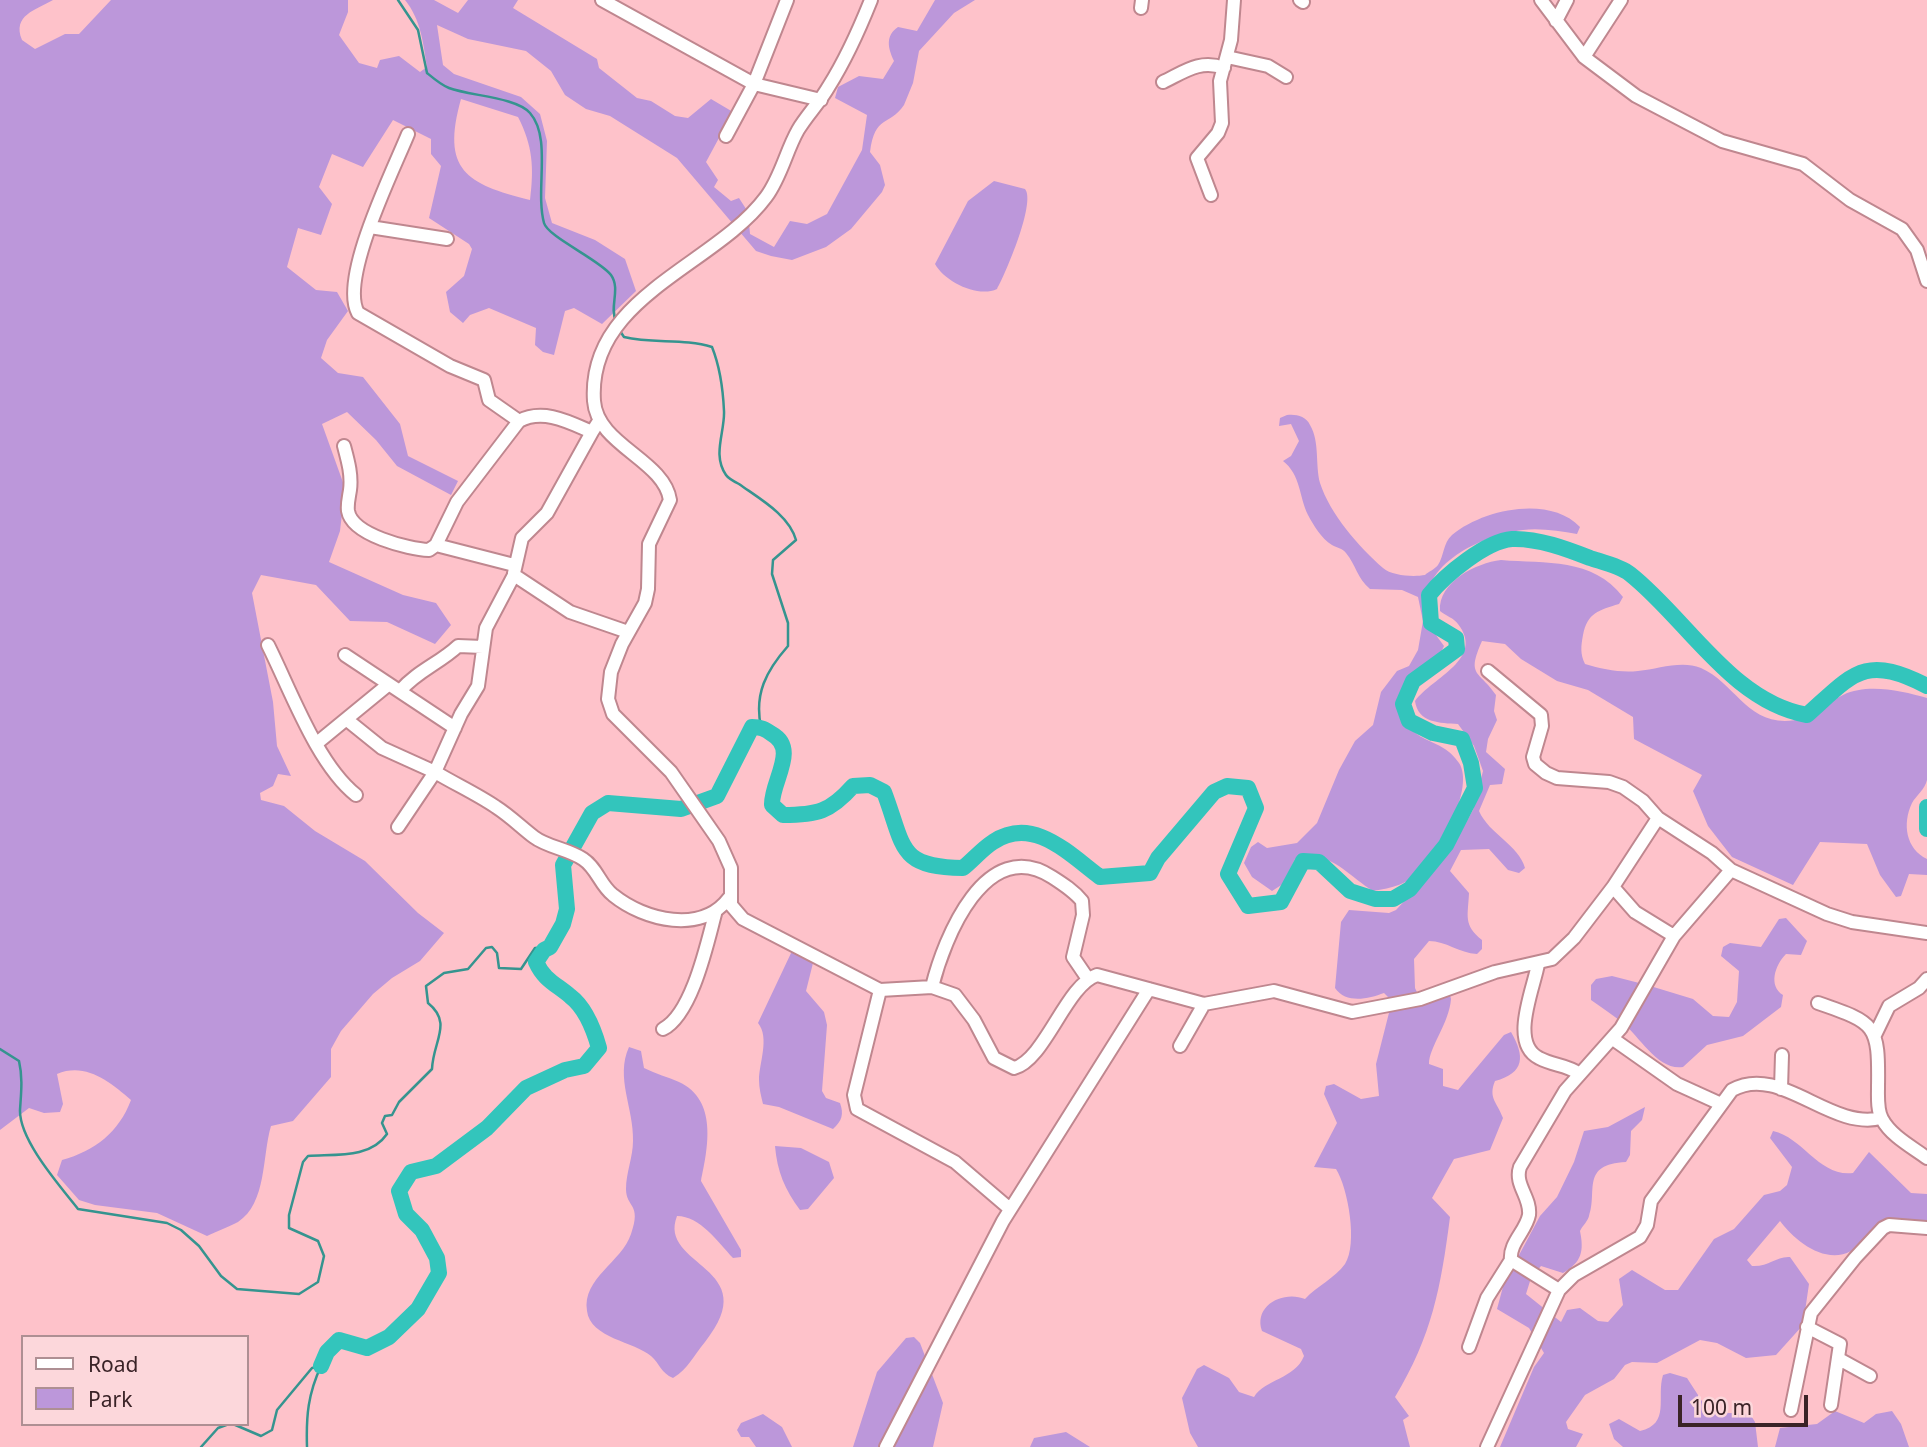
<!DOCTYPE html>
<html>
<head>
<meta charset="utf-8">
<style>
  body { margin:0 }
  #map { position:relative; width:1927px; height:1447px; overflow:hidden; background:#fec2ca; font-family:"Noto Sans",sans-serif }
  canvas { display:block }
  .legend { position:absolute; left:21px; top:1335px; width:228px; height:91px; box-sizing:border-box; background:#fcd7db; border:2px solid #ae8f93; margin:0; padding:9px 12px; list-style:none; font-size:21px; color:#3a2327 }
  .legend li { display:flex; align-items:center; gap:14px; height:35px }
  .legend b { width:35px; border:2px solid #ae8f93 }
  .scale { position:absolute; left:1678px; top:1395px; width:130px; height:32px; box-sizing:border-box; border:4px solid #3a2327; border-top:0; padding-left:9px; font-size:21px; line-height:24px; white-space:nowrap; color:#3a2327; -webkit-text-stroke:5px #fcd7db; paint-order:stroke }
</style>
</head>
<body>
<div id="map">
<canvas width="1927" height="1447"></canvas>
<ul class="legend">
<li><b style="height:9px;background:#fff"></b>Road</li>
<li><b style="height:19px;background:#bc97da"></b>Park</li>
</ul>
<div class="scale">100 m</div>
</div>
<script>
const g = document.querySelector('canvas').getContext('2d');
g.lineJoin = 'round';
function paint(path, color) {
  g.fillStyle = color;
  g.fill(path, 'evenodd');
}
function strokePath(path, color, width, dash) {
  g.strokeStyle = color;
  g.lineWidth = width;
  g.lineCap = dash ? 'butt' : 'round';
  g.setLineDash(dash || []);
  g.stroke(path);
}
paint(new Path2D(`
  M 0,0 L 53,0 C 36,10 12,15 22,40 L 35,49 L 65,34 L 79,34 L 111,0 L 348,0 L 348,12 L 339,35 L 359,63 L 377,68 L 380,60 L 399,56 L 420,72 L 427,67 C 423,42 421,20 405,0 L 434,0 L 458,13 L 468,0 L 518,0 L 513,8 L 597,59 L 599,68 L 637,98 L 651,101 L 675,116 L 688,118 L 711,99 L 733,112 L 706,162 L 718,180 L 714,187 L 731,201 L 739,198 L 748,212 L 750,234 L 774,247 L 790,221 L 807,224 L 827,214 L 862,150 L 867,115 L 835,98 L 838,87 L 859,76 L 883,79 L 894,61 C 888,48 885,36 898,27 L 917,31 L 935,0 L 975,0 L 954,13 L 919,51 L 913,83 L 904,105 C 889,127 875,114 870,152 L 880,165 L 885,185 L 882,192 L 851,229 L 826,247 L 792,260 L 771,256 L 756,251 L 677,158 L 610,116 L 586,109 L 565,95 L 551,71 L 526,51 L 468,39 L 437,25 L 443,65 L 454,74 L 521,97 L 540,114 L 547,141 L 545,198 L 552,223 L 595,240 L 625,259 L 636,291 L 602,324 L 574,308 L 565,311 L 554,355 L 543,352 L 535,345 L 536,328 L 489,308 L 470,315 L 463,323 L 450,312 L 446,292 L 464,276 L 472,249 L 469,244 L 429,218 L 441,166 L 431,154 L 431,139 L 393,120 L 363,167 L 332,154 L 319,187 L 332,204 L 321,235 L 298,228 L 287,267 L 316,290 L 337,292 L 348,311 L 327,340 L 321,358 L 338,373 L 363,377 L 400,424 L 408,456 L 458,481 L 451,495 L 397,466 L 376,440 L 347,412 L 322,424 L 345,488 L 340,531 L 329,562 L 403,595 L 436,603 L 451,625 L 435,644 L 387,622 L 350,621 L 316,585 L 261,575 L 252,593 L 273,702 L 277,746 L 291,776 L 278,774 L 273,786 L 260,793 L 261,800 L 284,806 L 315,831 L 365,861 L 418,913 L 444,933 L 420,961 L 392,978 L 373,994 L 341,1031 L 331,1049 L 331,1077 L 293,1121 L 271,1126 C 262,1156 267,1203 238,1222 C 229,1227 217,1231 207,1236 L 157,1213 L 95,1205 L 79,1200 L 57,1175 L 62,1160 C 95,1151 119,1132 131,1100 C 110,1082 86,1062 57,1074 L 63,1104 L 60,1112 L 44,1113 L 29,1108 L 0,1130 ZM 461,99 L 518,117 C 533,146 534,168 530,200 C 466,184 441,170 461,99 Z
  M 994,181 L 1025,189 C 1036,202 1006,273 997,289 C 978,298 945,282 935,264 L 968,201 Z
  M 1287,415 C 1296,414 1306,416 1310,425 C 1320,442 1315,464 1320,483 C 1330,514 1359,547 1383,568 C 1392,576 1414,577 1425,575 C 1428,572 1435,569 1438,565 C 1444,556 1443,543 1452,535 C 1483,509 1550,495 1580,527 L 1577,534 C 1560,531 1540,528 1523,530 C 1481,536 1420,563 1426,613 C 1428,626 1437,636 1444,646 C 1434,671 1402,676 1397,706 C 1412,748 1441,735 1459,763 C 1475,787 1440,851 1422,870 C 1408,884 1392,888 1373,891 C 1346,874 1330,849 1295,859 L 1283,884 L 1272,891 L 1252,877 L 1244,863 L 1251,847 L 1258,842 L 1267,848 L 1297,843 L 1317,823 L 1339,770 L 1355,741 L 1373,725 L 1381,692 L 1397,671 L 1409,666 L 1418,650 L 1423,621 L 1418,597 L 1402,590 L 1370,589 C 1357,578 1356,565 1346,553 C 1342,548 1337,548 1332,545 C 1321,538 1314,526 1308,515 C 1299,497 1301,475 1283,461 L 1291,456 L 1299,441 L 1291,424 L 1279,426 L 1280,418 Z
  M 1501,560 C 1546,564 1592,557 1623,597 L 1619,604 C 1599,610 1587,613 1583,635 C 1581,646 1580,654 1585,664 C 1602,669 1620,673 1638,671 C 1659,669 1681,660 1701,668 C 1733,682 1746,721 1785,721 C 1810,721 1822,705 1843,695 C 1868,683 1902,691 1927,698 C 1927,724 1927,755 1927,780 C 1925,789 1916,796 1912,803 C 1902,824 1906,849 1927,859 L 1927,875 L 1909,874 L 1901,896 L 1896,897 L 1880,875 L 1867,844 L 1820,842 L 1793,885 L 1732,857 L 1708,826 L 1693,791 L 1702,775 L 1634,739 L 1633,717 L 1588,690 L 1557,681 L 1521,659 L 1505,644 L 1482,641 C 1466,677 1479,670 1496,695 L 1494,711 L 1497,720 L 1488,739 L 1486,752 L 1505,769 L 1502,784 L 1490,785 L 1479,811 C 1489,834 1519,845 1525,868 L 1519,873 L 1508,870 L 1489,849 L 1461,850 L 1450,871 L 1469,893 C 1468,916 1463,925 1482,940 L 1482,949 L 1477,954 C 1459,953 1446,941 1429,941 L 1414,959 L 1415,988 L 1422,1003 L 1450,995 L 1451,999 C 1449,1024 1429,1047 1429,1064 L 1443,1069 L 1443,1086 L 1458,1090 L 1504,1035 L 1511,1032 C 1525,1056 1525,1073 1495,1081 C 1488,1098 1497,1102 1503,1118 L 1490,1150 L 1454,1159 L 1432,1198 L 1450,1217 C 1441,1287 1432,1336 1395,1397 L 1409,1416 L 1403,1420 L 1410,1447 L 1198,1447 L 1190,1433 L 1182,1398 L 1197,1369 L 1204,1365 L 1229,1378 L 1239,1392 L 1254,1397 C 1265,1379 1295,1379 1304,1356 L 1301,1349 L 1262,1331 C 1253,1305 1284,1290 1305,1299 C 1317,1286 1335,1278 1345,1264 C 1358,1244 1348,1188 1336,1169 L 1314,1167 L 1337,1123 L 1324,1094 L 1326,1086 L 1334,1084 L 1361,1099 L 1379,1096 L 1376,1064 L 1392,1001 L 1384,993 C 1368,999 1346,1004 1335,988 L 1341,922 L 1349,910 L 1389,913 L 1396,910 L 1449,853 L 1473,810 L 1483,771 L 1474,746 L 1458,724 C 1440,723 1418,723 1415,701 C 1433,677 1485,659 1458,624 C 1454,618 1446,616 1440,611 C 1438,582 1476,563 1501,560 Z
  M 1786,918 L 1807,941 L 1801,955 L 1786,954 C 1775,965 1768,986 1783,995 L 1781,1007 L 1743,1036 L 1707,1045 L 1683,1067 C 1658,1071 1640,1037 1623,1023 C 1613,1015 1602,1008 1591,1000 L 1591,985 L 1596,979 L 1612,976 L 1647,985 L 1693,999 L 1713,1016 L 1729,1017 L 1737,1002 L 1739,971 L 1721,956 L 1723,947 L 1730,943 L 1761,947 L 1779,919 Z
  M 792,951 L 814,959 L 806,991 L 824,1012 L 827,1025 L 822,1091 L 826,1098 L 840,1103 C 844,1114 842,1121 833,1129 L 779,1107 L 763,1104 C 761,1096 759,1088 759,1080 C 759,1063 770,1038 758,1023 Z
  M 629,1047 L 641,1051 L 644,1068 C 656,1074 668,1077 679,1082 C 718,1100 708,1148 701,1181 L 741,1250 L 741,1257 L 733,1258 C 718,1242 700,1216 677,1216 C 657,1267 766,1266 705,1342 C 693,1356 689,1368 673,1378 C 661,1373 660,1364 651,1356 C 635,1342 590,1338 587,1311 C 582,1278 622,1262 631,1234 C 642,1203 626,1208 626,1189 C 626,1173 633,1157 633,1141 C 634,1108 615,1078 629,1047 Z
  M 1645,1107 L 1642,1120 L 1631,1131 L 1630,1155 L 1626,1162 C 1580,1164 1598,1192 1589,1216 C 1588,1221 1583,1225 1580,1231 C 1584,1251 1582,1262 1563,1273 L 1541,1266 L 1531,1278 L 1526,1294 L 1561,1322 L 1567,1310 L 1580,1308 L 1598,1321 L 1608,1322 L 1623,1305 L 1619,1279 L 1632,1270 L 1665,1290 L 1678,1290 L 1714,1239 L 1734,1229 L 1764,1195 L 1780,1191 L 1787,1185 L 1792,1167 L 1770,1138 L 1773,1131 C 1804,1138 1819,1177 1853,1173 L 1869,1152 L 1911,1193 L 1927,1194 L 1927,1224 L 1875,1228 C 1868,1235 1861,1246 1851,1251 C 1825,1265 1795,1241 1780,1221 L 1747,1260 L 1752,1266 C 1769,1267 1776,1256 1790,1257 L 1809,1284 L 1803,1325 L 1776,1355 L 1746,1358 L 1717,1343 L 1700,1340 L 1657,1363 L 1632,1362 L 1625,1365 L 1614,1379 L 1585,1395 L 1566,1422 L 1568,1429 L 1583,1434 L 1576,1447 L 1500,1447 L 1534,1367 L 1544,1353 L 1529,1328 L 1497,1309 L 1504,1283 L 1540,1216 L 1557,1197 L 1574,1162 L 1584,1131 L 1608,1127 Z
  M 775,1146 L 801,1148 L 829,1162 L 834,1178 L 808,1209 L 800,1210 C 785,1190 777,1171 775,1146 Z
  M 914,1337 L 920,1343 L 943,1403 L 933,1447 L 853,1447 L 877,1372 L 906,1338 Z
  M 1670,1373 L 1687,1378 L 1709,1412 L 1750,1414 L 1755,1422 L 1758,1447 L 1623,1447 L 1614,1439 L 1609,1424 L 1619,1419 L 1640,1431 C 1671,1424 1656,1397 1663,1375 Z
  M 1835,1411 L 1864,1423 L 1876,1414 L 1892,1411 L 1901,1424 L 1909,1447 L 1775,1447 L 1780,1428 L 1817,1424 Z
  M 763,1414 L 782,1427 L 792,1447 L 756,1447 L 749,1437 L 741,1437 L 737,1430 L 741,1423 Z
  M 1066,1432 L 1090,1447 L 1030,1447 L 1034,1438 Z`), '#bc97da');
strokePath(new Path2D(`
  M 398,0 L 418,30 L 427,73 C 433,78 441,85 449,88 C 470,96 516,97 530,113 C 552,138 535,190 544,223 C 548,237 600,260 611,275 C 621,289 609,307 616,321
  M 620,331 L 624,337 C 653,344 684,338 712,347 C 720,367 723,389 724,411 C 725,432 712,455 726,475 C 728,478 735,482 739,484 C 760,499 789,515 796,540 L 773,560 L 772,574 L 788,623 L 788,646 C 766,671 754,694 761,727
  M 0,1049 L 19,1061 C 23,1078 21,1094 20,1110 C 19,1140 60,1186 78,1209 L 167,1223 L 181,1230 L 199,1246 L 221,1276 L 237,1289 L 299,1294 L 318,1282 L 324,1256 L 318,1241 L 289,1228 L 289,1215 L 303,1162 L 308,1156 C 335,1154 370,1159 387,1134 L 382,1123 L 385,1116 L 392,1115 L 399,1102 L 432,1069 C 433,1041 453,1023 428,1003 L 426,986 L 444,973 L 468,969 L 486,948 L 492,947 L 497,953 L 499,968 L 521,969 L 535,948 L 550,947
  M 233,1424 L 261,1436 L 272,1430 L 277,1410 L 312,1368 L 321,1366
  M 201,1447 L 218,1428 L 229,1424
  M 307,1447 C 306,1416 308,1394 321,1366`), '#35948f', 2.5);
strokePath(new Path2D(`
  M 1927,807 L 1927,829
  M 321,1366 L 327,1352 L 339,1340 L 367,1348 L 389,1337 L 418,1309 L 439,1273 L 437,1258 L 422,1230 L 406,1214 L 399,1191 L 411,1172 L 436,1166 L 487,1128 L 526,1088 L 565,1070 L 584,1066 L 599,1048 C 594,1030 586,1008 570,996 C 556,984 544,980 536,962 L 544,950 L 550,947 L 563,924 L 567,909 L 563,865 L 592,813 L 608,803 L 681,809 L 717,796 L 752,727 C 761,727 765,729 772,734 C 799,749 771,782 772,805 L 783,815 C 817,815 830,812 853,786 L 870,785 L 884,792 C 905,847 897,867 963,868 C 973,860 982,849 993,842 C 1033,815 1069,854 1100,877 L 1150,873 L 1158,858 L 1214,792 L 1227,786 L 1248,788 L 1256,808 L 1228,874 L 1248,906 L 1281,902 L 1303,861 L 1319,862 L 1350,891 L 1375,899 L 1393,899 L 1410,889 L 1446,845 L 1475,788 L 1471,763 L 1462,739 L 1433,733 L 1409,721 L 1403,704 L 1413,681 L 1457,649 L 1456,638 L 1431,623 L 1429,595 C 1445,575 1486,541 1512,539 C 1538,538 1567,549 1590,558 C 1602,562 1620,566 1630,574 C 1686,618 1732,702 1807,715 C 1854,673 1864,654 1927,686`), '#33c5bc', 16);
const minor = new Path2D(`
  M 602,0 L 754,84 L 821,100
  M 871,0 C 859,30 846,59 829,86 C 820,102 807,115 798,130 C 786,151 781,177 766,197 C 715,266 587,297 594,401 C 597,445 664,460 670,500 L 649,544 L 648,589 L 645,603 L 622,644 L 611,672 L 608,699 L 613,714 L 671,772 L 719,841 L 731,868 L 731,905 L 743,919 L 880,990 L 932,987 L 955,995 L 974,1020 L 994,1058 L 1014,1068 C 1045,1060 1066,985 1097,975 L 1204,1004 L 1274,991 L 1352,1012 L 1420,999 L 1495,972 L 1552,959 L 1574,938 L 1613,887 L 1658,818
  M 1300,0 L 1303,2
  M 1541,0 L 1584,57 L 1636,96 L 1722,141 L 1803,164 L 1850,200 L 1902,229 L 1917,250 L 1927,281
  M 1141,8 L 1142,0
  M 1556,21 L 1567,0
  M 1227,57 L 1268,66 L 1286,77
  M 1584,57 L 1621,0
  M 1163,82 C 1184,72 1200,59 1224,68
  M 408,134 C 393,171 339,279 358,313 L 450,366 L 484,380 L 489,400 L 519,421 C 543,408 569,422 592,432 L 599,421
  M 726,136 L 754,84 L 787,0
  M 1211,195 L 1197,158 L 1218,133 L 1222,123 L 1220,81 L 1231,40 L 1234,0
  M 370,227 L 447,239
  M 344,446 C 348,461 352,475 350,490 C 349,497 347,504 348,511 C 352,535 408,549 429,550 L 436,545 L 514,565
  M 436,545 L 457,502 L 519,421
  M 514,573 L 522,538 L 547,513 L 592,432
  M 628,632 L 570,612 L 514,575 L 486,628 L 478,686 L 461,714 L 435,772 C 455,784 477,794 496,807 C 510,816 521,827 534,837 C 547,847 568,849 583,859 C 597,868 600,885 613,895 C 645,921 702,934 729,898
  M 268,645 C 291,691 317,764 356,795
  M 345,655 L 455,728
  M 1488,671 L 1541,715 L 1542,726 L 1533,757 L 1535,764 L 1546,773 L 1557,778 L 1609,782 L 1623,787 L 1643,801 L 1658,818 L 1712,853 L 1731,870 L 1827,914 L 1852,922 L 1927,933
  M 400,691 C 417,671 440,663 458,646 L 483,647
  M 346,719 L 382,748 L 435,772 L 398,827
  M 317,743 L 389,684
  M 1613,887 L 1635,912 L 1674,936
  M 1538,964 C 1534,988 1509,1043 1539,1058 C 1554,1066 1565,1064 1580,1074
  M 932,987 C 944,938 986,834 1052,877 C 1063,884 1074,891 1082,901 L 1083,915 L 1073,957 L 1088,979
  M 880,990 L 854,1095 L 857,1109 L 955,1162 L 1010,1209
  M 1818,1003 C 1876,1023 1879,1024 1878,1087 C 1878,1097 1877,1110 1882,1119 C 1891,1136 1912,1147 1927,1158
  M 663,1029 C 692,1014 707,944 715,914
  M 1875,1035 L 1889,1006 L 1919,988 L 1927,979
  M 1613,1039 L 1677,1084 L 1721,1104
  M 1180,1046 L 1204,1004
  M 1781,1089 L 1782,1055
  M 1559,1290 L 1511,1260 C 1509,1243 1526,1231 1529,1215 C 1531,1197 1514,1185 1520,1167 L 1565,1091 L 1621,1028 L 1674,936 L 1731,870
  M 1807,1327 L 1840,1344 L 1831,1405
  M 1469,1347 L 1487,1298 L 1511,1260
  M 1839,1359 L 1870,1376
  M 1791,1410 L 1811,1313 L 1855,1258 L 1883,1228 L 1889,1225 L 1927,1228
  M 886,1447 L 1003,1221 L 1149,989
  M 1487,1447 L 1559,1290 L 1574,1275 L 1640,1237 L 1647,1225 L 1651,1201 L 1732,1090 C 1780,1063 1830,1131 1881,1118`);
strokePath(minor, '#bf878f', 16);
strokePath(minor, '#fff', 12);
</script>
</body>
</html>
